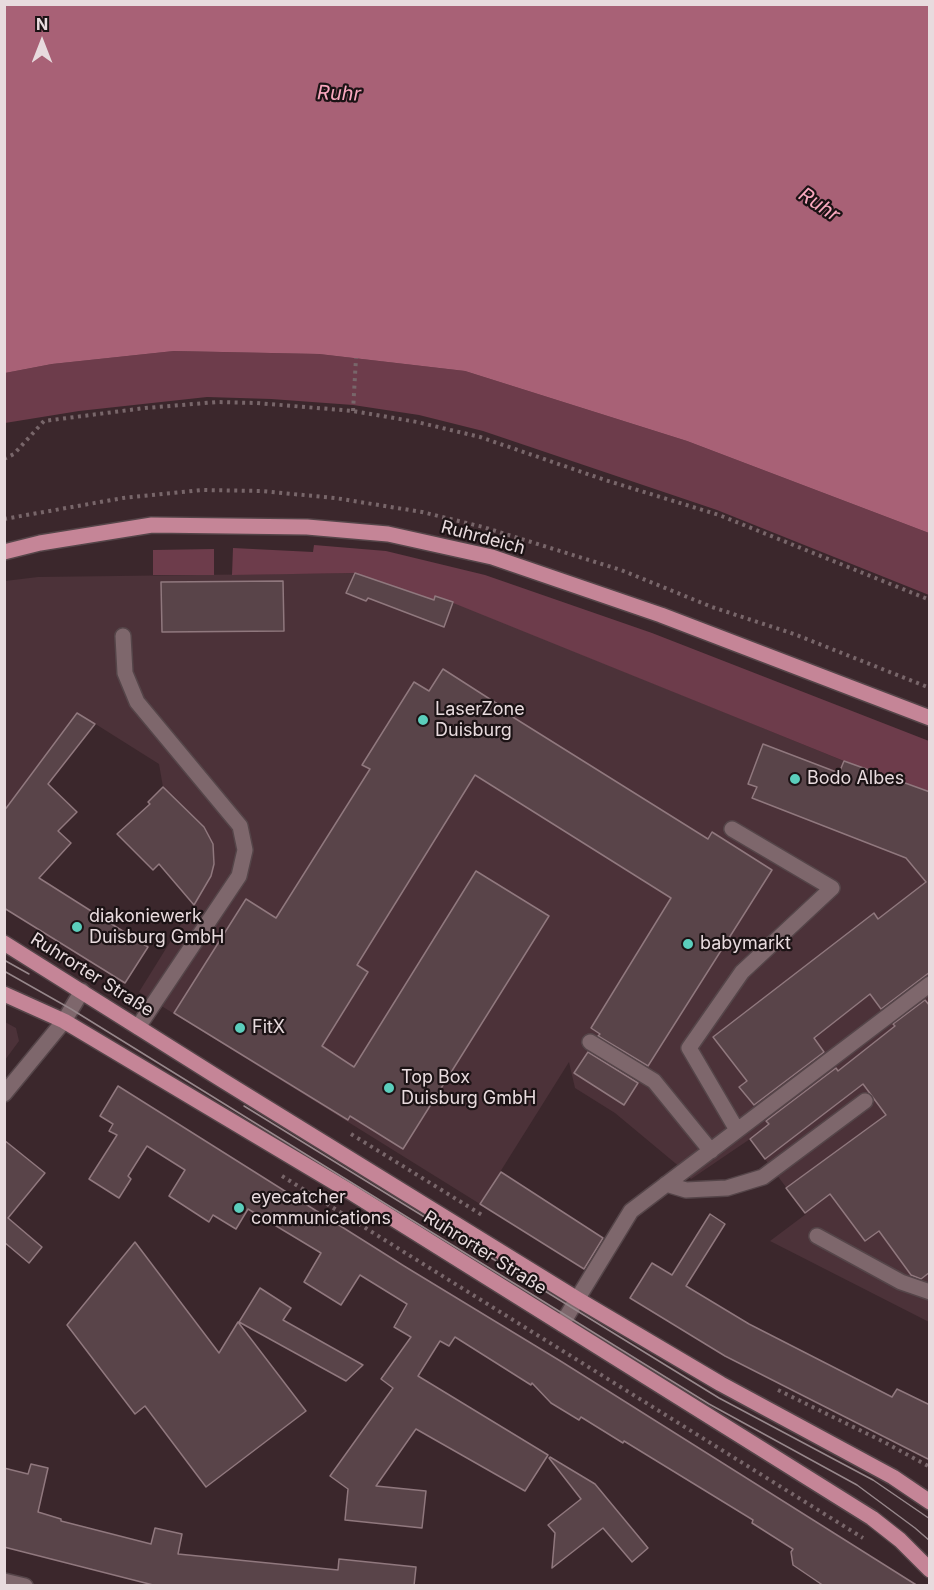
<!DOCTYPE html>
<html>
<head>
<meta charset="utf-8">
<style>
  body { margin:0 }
  #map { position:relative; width:934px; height:1590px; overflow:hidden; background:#3b272c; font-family:Inter,sans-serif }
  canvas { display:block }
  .frame { position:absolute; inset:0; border:6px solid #e8dbde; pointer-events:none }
  .north { position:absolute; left:12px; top:12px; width:60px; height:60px; -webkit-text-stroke:4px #1c1315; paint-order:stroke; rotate:0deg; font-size:16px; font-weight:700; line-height:24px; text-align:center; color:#e8dbde }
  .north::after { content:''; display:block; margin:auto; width:21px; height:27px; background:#e8dbde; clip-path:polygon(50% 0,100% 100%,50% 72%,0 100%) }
</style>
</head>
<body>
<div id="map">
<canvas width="934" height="1590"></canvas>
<div class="frame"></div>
<div class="north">N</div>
</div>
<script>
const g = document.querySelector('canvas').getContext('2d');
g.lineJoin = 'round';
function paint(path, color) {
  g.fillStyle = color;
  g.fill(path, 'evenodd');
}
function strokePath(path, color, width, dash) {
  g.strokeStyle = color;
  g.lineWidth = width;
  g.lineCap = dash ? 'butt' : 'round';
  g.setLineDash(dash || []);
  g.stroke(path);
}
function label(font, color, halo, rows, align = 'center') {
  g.font = font + ' Inter,sans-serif';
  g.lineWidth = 4.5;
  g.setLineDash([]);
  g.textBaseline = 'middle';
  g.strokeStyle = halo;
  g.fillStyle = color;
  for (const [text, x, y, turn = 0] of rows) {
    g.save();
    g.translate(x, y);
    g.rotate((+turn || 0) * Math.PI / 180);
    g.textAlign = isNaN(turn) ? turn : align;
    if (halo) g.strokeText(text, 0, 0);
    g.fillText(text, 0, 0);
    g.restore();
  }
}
paint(new Path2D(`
  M 355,573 L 433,600 L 435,596 L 453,602 L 844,761 L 929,792 L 929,1322 L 770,1241 L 806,1214 L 750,1139 L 691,1179 L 681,1168 L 615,1113 L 575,1088 L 569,1062 L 480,1204 L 139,992 L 211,876 L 214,864 L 213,844 L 204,827 L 163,787 L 159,764 L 78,713 L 5,811 L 5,581 L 38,577 Z
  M 5,1022 L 16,1028 L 19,1041 L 5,1060 Z`), '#4c3239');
paint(new Path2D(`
  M 174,351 L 319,354 L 465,371 L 687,441 L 929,533 L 929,595 L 717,510 L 483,431 L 419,415 L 353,405 L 271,399 L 207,397 L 79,411 L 5,423 L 5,373 L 52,364 Z
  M 314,545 L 386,551 L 485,575 L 652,633 L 929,741 L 929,792 L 844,761 L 436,596 L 434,600 L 355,573 L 232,575 L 233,548 L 313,552 Z
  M 214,549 L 214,575 L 153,575 L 153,550 Z`), '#6d3c4b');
paint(new Path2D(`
  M 5,4 L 929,5 L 929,533 L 687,441 L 465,371 L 319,354 L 174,351 L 52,364 L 5,373 Z`), '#a86176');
const building = new Path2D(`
  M 355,573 L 434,600 L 435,596 L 453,602 L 444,627 L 368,598 L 366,601 L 346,593 Z
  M 283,581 L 284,631 L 162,632 L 161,582 Z
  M 443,669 L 510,712 L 508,714 L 708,839 L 712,832 L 772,870 L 648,1066 L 598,1036 L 600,1034 L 591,1028 L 671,898 L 475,775 L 357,965 L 368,972 L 322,1046 L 354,1067 L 476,871 L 549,916 L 403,1149 L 350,1116 L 348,1120 L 174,1013 L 246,899 L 276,918 L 370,769 L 362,765 L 414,682 L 429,691 Z
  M 77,713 L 95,724 L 48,784 L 77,812 L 58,831 L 71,843 L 39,878 L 148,947 L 125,983 L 4,908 L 4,811 Z
  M 763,744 L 839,773 L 844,761 L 930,792 L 930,972 L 881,1009 L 870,994 L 814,1038 L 824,1052 L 754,1105 L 739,1087 L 747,1081 L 713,1037 L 874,913 L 878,919 L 926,882 L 906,858 L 752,798 L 757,787 L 748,784 Z
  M 163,787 L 204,827 L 213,844 L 214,864 L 211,876 L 194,905 L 159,864 L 153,870 L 117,834 L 150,804 L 148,802 Z
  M 925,1000 L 930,1006 L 930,1272 L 921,1279 L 911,1275 L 879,1231 L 865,1241 L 830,1194 L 805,1213 L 786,1188 L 886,1115 L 863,1084 L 765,1159 L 750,1139 L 769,1124 L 766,1121 L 836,1068 L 838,1071 L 895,1026 L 893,1024 Z
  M 588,1052 L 638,1083 L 624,1105 L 574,1073 Z
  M 118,1086 L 404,1266 L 562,1362 L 918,1586 L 824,1586 L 793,1565 L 791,1552 L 793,1549 L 752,1523 L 753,1520 L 624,1441 L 623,1443 L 581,1417 L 579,1420 L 551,1403 L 532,1383 L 531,1385 L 455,1337 L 449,1346 L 440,1341 L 418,1376 L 548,1455 L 525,1491 L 416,1429 L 376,1486 L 426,1491 L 422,1528 L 345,1520 L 348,1489 L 330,1476 L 393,1388 L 381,1379 L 411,1337 L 394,1327 L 407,1304 L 360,1275 L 341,1305 L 304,1282 L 321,1253 L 248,1209 L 236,1229 L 213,1215 L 209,1222 L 169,1196 L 185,1170 L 147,1146 L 128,1176 L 131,1179 L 119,1198 L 89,1179 L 117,1135 L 109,1131 L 113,1124 L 100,1116 Z
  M 4,1140 L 45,1173 L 8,1218 L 42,1247 L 29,1263 L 4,1242 Z
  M 501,1172 L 603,1238 L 584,1269 L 480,1204 Z
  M 710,1214 L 725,1224 L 686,1286 L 749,1324 L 892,1397 L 897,1389 L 930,1405 L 930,1460 L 725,1356 L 630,1298 L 652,1263 L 672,1275 Z
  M 135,1242 L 219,1353 L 238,1322 L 306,1411 L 206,1487 L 145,1406 L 135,1414 L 67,1325 Z
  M 260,1288 L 291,1308 L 283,1320 L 363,1365 L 346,1381 L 239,1322 Z
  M 550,1457 L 595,1484 L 648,1548 L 632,1562 L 603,1528 L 552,1568 L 555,1533 L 548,1525 L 581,1499 L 549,1458 Z
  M 31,1464 L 48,1468 L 38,1512 L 61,1519 L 61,1521 L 151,1544 L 155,1528 L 182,1534 L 178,1554 L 338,1570 L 339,1559 L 416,1567 L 414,1586 L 157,1586 L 4,1547 L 4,1468 L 28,1474 Z`);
paint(building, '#594449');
strokePath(building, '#90787e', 1.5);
const minor = new Path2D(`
  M 123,636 L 125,673 L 137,702 L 240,826 L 245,850 L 239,876 L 138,1027
  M 732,829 L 832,888 L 742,972 L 689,1048 L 737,1130
  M 590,1042 L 654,1081 L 711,1151
  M 4,1094 L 64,1021 L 82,991
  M 666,1184 L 686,1190 L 727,1188 L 763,1177 L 865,1101
  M 817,1236 L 901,1282 L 930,1292
  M 562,1324 L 631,1211 L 930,984
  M 4,1581 L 25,1586`);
const major = new Path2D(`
  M 4,552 L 40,543 L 152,525 L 307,527 L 388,534 L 492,557 L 661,615 L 930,718
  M 4,943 L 222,1080 L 577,1299 L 721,1384 L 893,1477 L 930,1502
  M 4,994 L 64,1021 L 349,1191 L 872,1518 L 900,1540 L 930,1570`);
strokePath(minor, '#554549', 18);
strokePath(major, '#554549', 18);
strokePath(new Path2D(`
  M 353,411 L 356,358
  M 4,459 L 14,454 L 44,421 L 145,408 L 217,402 L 257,403 L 353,411 L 417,422 L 480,437 L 605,480 L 719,515 L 930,600
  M 4,519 L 123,498 L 202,490 L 261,491 L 335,498 L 422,512 L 483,527 L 621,570 L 712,607 L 794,634 L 930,688
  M 351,1134 L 482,1215
  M 282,1176 L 863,1538
  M 778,1390 L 884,1442 L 930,1467`), '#78666a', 4, [3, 4.5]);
strokePath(minor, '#7e676c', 15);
strokePath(major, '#c58597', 15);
strokePath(new Path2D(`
  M 4,960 L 29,974
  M 4,971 L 71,1009 L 709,1404 L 857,1485 L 915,1528 L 930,1541
  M 244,1106 L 719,1398 L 873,1480 L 930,1519`), '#97878b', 1.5);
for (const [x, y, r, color] of [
  [423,720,6,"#5bcebc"],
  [795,779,6,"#5bcebc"],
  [77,927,6,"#5bcebc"],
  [688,944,6,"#5bcebc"],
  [240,1028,6,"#5bcebc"],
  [389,1088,6,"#5bcebc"],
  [239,1208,6,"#5bcebc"]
]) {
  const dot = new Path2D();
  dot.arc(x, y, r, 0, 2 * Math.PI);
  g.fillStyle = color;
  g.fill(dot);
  strokePath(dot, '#1c1315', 2);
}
label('18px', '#e8dbde', '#1c1315', [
  ["Ruhrdeich",483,538,15],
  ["Ruhrorter Straße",92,975,32],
  ["Ruhrorter Straße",485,1253,32]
]);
label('18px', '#e8dbde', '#1c1315', [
  ["LaserZone",435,710],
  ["Duisburg",435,731],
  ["Bodo Albes",807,779],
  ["diakoniewerk",89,917],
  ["Duisburg GmbH",89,938],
  ["babymarkt",700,944],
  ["FitX",252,1028],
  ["Top Box",401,1078],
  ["Duisburg GmbH",401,1099],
  ["eyecatcher",251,1198],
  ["communications",251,1219]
], 'left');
label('italic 20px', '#f9a8bf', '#1c1315', [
  ["Ruhr",339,94,2],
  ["Ruhr",819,205,34]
]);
</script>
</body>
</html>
